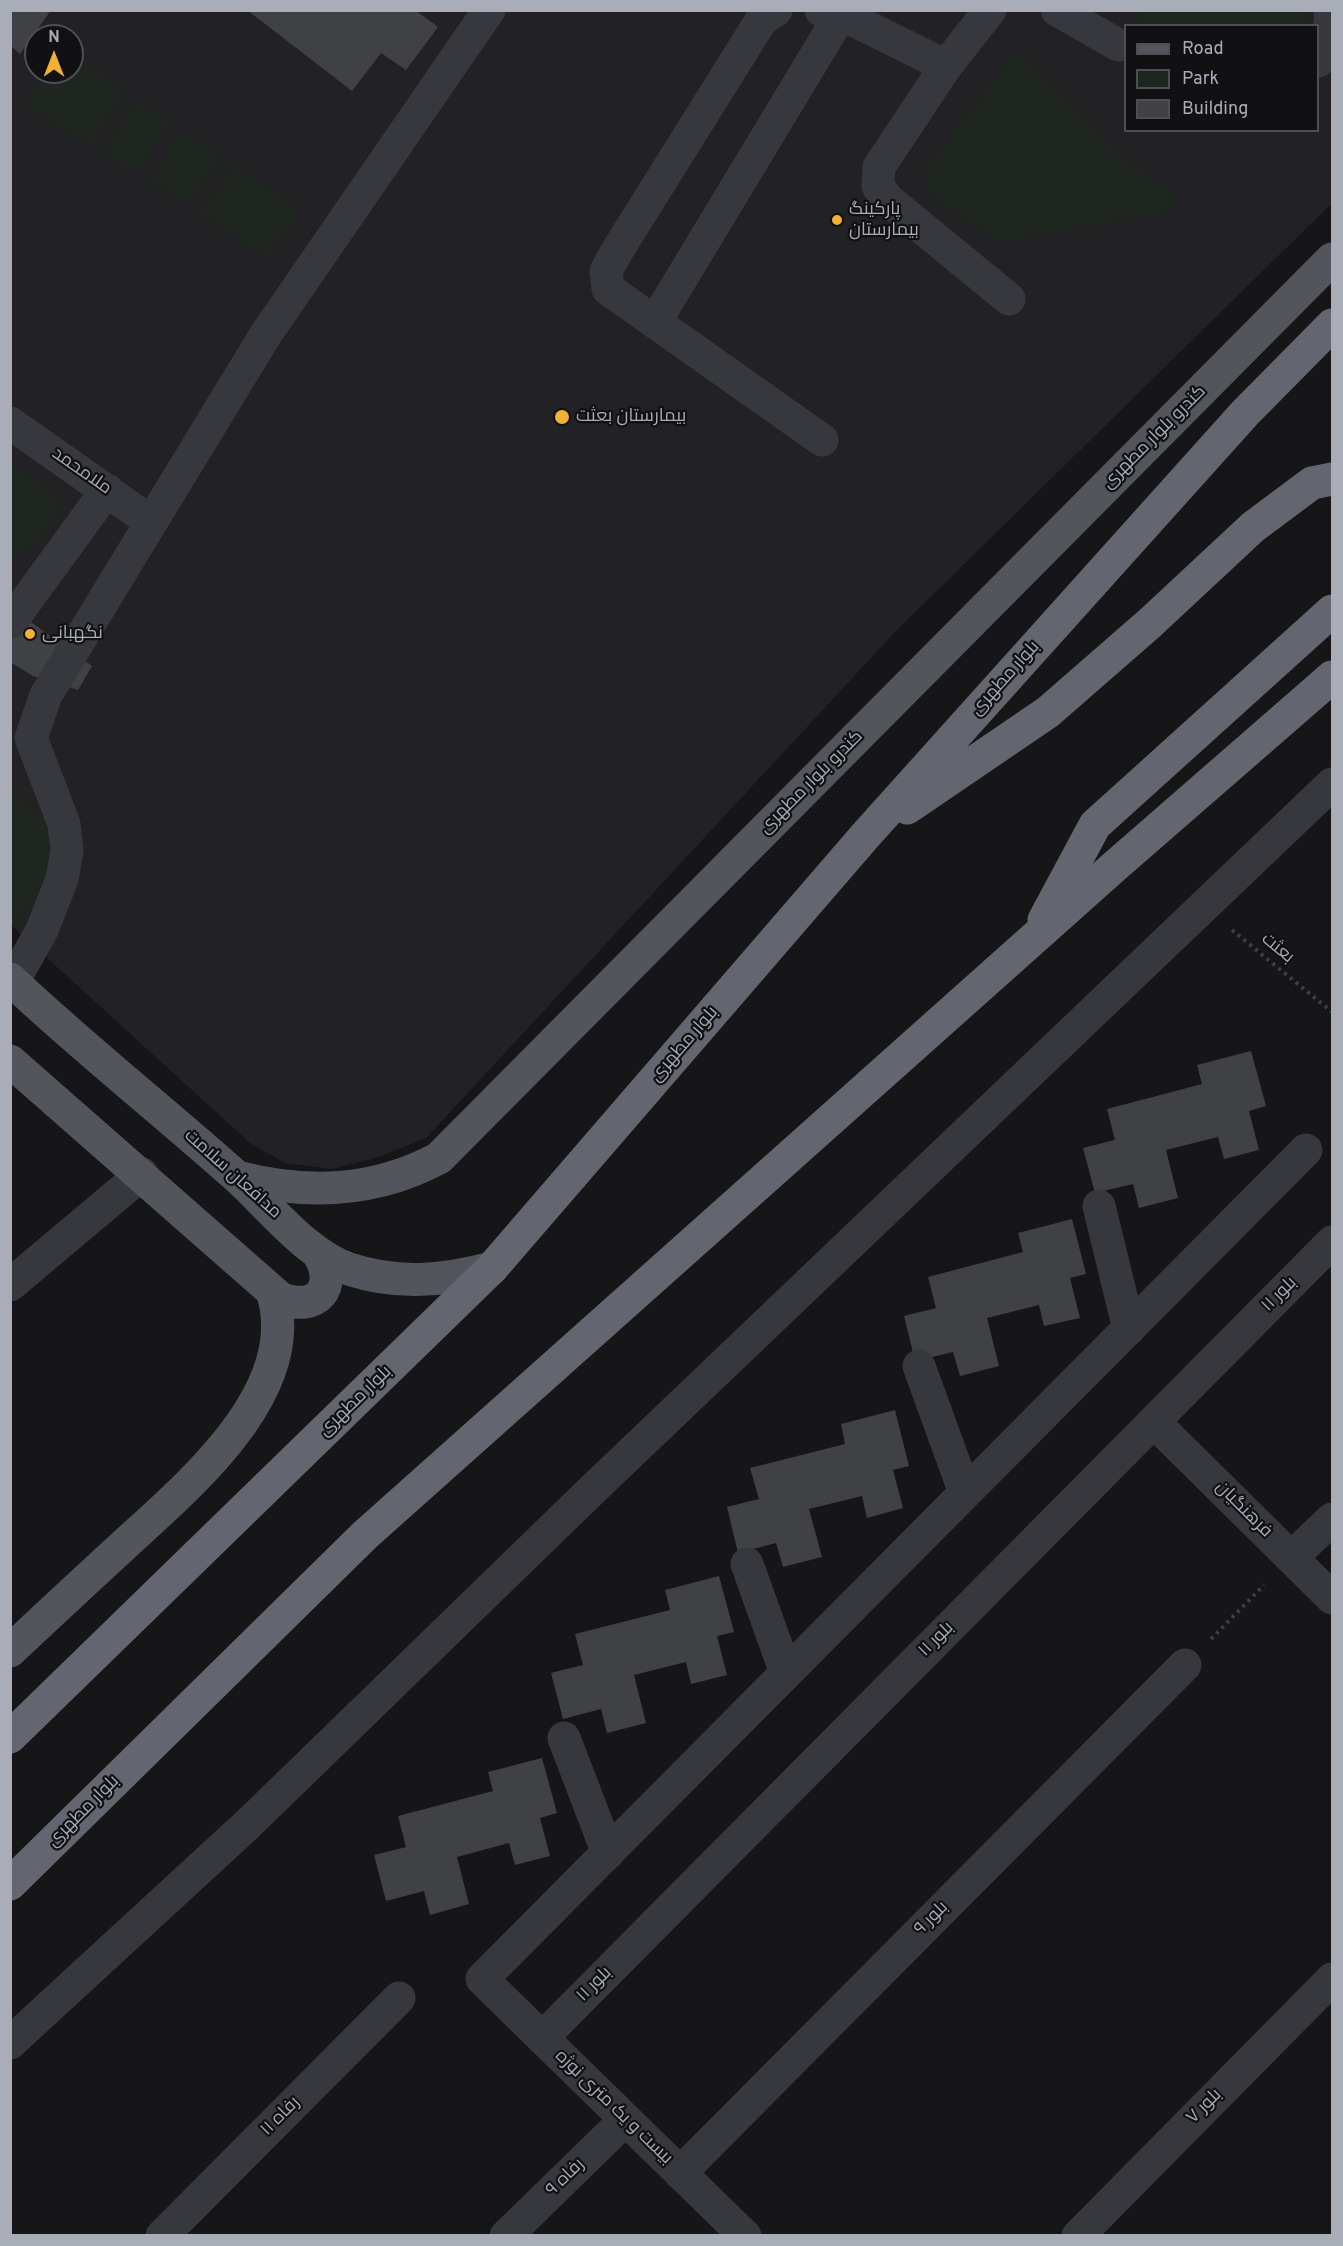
<!DOCTYPE html>
<html>
<head>
<meta charset="utf-8">
<style>
  body { margin:0 }
  #map { position:relative; width:1343px; height:2246px; overflow:hidden; background:#161618; font-family:Overpass,sans-serif }
  canvas { display:block }
  .frame { position:absolute; inset:0; border:12px solid #a8adb8; pointer-events:none }
  .legend { position:absolute; left:1124px; top:24px; width:195px; height:108px; box-sizing:border-box; background:#111113; border:2px solid #4d4f55; margin:0; padding:8px 10px; list-style:none; font-size:18px; color:#a8adb8 }
  .legend li { display:flex; align-items:center; gap:12px; height:30px }
  .legend b { width:30px; border:2px solid #4d4f55 }
  .north { position:absolute; left:24px; top:24px; width:60px; height:60px; box-sizing:border-box; background:#111113; border:2px solid #4d4f55; border-radius:50%; rotate:0deg; font-size:16px; font-weight:700; line-height:24px; text-align:center; color:#a8adb8 }
  .north::after { content:''; display:block; margin:auto; width:21px; height:27px; background:#f2b134; clip-path:polygon(50% 0,100% 100%,50% 72%,0 100%) }
</style>
</head>
<body>
<div id="map">
<canvas width="1343" height="2246"></canvas>
<div class="frame"></div>
<ul class="legend">
<li><b style="height:8px;background:#53555c"></b>Road</li>
<li><b style="height:16px;background:#1e261f"></b>Park</li>
<li><b style="height:16px;background:#404145"></b>Building</li>
</ul>
<div class="north">N</div>
</div>
<script>
const g = document.querySelector('canvas').getContext('2d');
g.lineJoin = 'round';
function paint(path, color) {
  g.fillStyle = color;
  g.fill(path, 'evenodd');
}
function strokePath(path, color, width, dash) {
  g.strokeStyle = color;
  g.lineWidth = width;
  g.lineCap = dash ? 'butt' : 'round';
  g.setLineDash(dash || []);
  g.stroke(path);
}
function label(font, color, halo, rows, align = 'center') {
  g.font = font + ' Overpass,Cairo,sans-serif';
  g.lineWidth = 4.5;
  g.setLineDash([]);
  g.textBaseline = 'middle';
  g.strokeStyle = halo;
  g.fillStyle = color;
  for (const [text, x, y, turn = 0] of rows) {
    g.save();
    g.translate(x, y);
    g.rotate((+turn || 0) * Math.PI / 180);
    g.textAlign = isNaN(turn) ? turn : align;
    if (halo) g.strokeText(text, 0, 0);
    g.fillText(text, 0, 0);
    g.restore();
  }
}
paint(new Path2D(`
  M 10,11 L 1332,11 L 1332,203 L 896,631 L 426,1138 L 379,1157 L 332,1169 L 285,1163 L 250,1143 L 11,925 ZM 1126,26 L 1318,26 L 1318,130 L 1126,130 ZM 36,36 L 72,36 L 72,72 L 36,72 Z`), '#222225');
paint(new Path2D(`
  M 1139,10 L 1306,11 L 1305,26 L 1141,25 Z
  M 1014,53 C 1054,79 1079,119 1113,150 C 1132,167 1160,176 1174,197 L 1172,207 L 1159,214 L 1007,241 L 995,239 L 932,196 L 926,185 L 925,171 Z
  M 72,56 L 126,90 L 90,145 L 25,106 L 46,72 L 72,72 Z
  M 137,99 L 171,121 L 136,173 L 103,154 Z
  M 182,130 L 220,155 L 189,204 L 149,181 Z
  M 235,164 L 301,210 L 267,258 L 202,215 Z
  M 11,464 L 64,502 L 35,546 L 11,558 Z
  M 10,790 L 32,807 L 48,825 L 54,845 L 44,890 L 15,923 L 10,918 Z`), '#1e261f');
paint(new Path2D(`
  M 10,10 L 51,10 L 20,54 L 10,45 Z
  M 247,10 L 415,10 L 438,27 L 406,70 L 381,53 L 352,91 Z
  M 10,607 L 92,666 L 78,690 L 33,676 L 10,662 Z
  M 1251,1051 L 1266,1106 L 1249,1111 L 1259,1150 L 1224,1159 L 1218,1137 L 1166,1150 L 1178,1198 L 1139,1208 L 1133,1184 L 1095,1193 L 1083,1148 L 1115,1140 L 1107,1109 L 1202,1084 L 1197,1065 Z
  M 1072,1219 L 1086,1274 L 1070,1278 L 1080,1318 L 1044,1326 L 1039,1305 L 987,1318 L 999,1366 L 960,1376 L 953,1352 L 915,1361 L 904,1316 L 936,1308 L 928,1277 L 1023,1252 L 1018,1233 Z
  M 895,1410 L 909,1466 L 893,1470 L 903,1508 L 867,1518 L 862,1496 L 809,1509 L 822,1557 L 783,1567 L 776,1543 L 738,1553 L 727,1507 L 759,1499 L 750,1468 L 845,1444 L 841,1424 Z
  M 719,1576 L 734,1632 L 717,1636 L 727,1675 L 691,1684 L 686,1662 L 634,1675 L 646,1723 L 607,1733 L 601,1709 L 563,1719 L 551,1673 L 583,1665 L 575,1634 L 670,1610 L 665,1590 Z
  M 542,1758 L 557,1813 L 540,1818 L 550,1856 L 515,1865 L 509,1843 L 457,1857 L 469,1904 L 430,1915 L 424,1891 L 386,1901 L 374,1855 L 406,1847 L 398,1816 L 493,1791 L 488,1772 Z`), '#404145');
strokePath(new Path2D(`
  M 1232,930 L 1332,1012
  M 1211,1639 L 1264,1585`), '#3d3f44', 4, [3, 4.5]);
strokePath(new Path2D(`
  M 776,10 L 762,19 L 617,251 L 606,271 L 608,289 L 822,440
  M 821,10 L 841,14 L 946,66
  M 990,10 L 946,66 L 879,167 L 878,186 L 887,199 L 1009,299
  M 1057,10 L 1118,45
  M 1318,61 L 1329,33 L 1331,10
  M 655,322 L 841,14
  M 10,423 L 151,522
  M 10,623 L 107,490
  M 13,982 L 42,930 L 62,879 L 67,851 L 64,824 L 31,738 L 46,695 L 266,334 L 489,10
  M 1099,1206 L 1129,1329
  M 10,1285 L 142,1174
  M 919,1366 L 965,1493
  M 1154,1422 L 1332,1598
  M 1292,1557 L 1332,1519
  M 747,1564 L 786,1673
  M 564,1738 L 608,1853
  M 542,2038 L 1332,1242
  M 10,2043 L 248,1824 L 590,1492 L 1332,784
  M 680,2173 L 1185,1665
  M 162,2236 L 399,1998
  M 506,2236 L 625,2120
  M 745,2236 L 482,1979 L 1306,1150
  M 1078,2236 L 1332,1979`), '#37383d', 33);
strokePath(new Path2D(`
  M 10,979 C 83,1048 162,1110 237,1177 C 269,1206 307,1255 349,1269 C 397,1285 444,1281 492,1268
  M 10,1061 L 280,1298 C 317,1313 339,1287 318,1253
  M 237,1177 C 307,1195 374,1193 439,1158 L 1332,259
  M 10,1651 C 48,1615 86,1580 124,1545 C 188,1486 305,1390 272,1291`), '#53555c', 33);
strokePath(new Path2D(`
  M 907,808 L 1048,712 L 1150,623 L 1253,527 L 1312,483 L 1332,479
  M 1044,920 L 1095,825 L 1332,611
  M 10,1737 L 492,1268 L 865,836 L 1245,413 L 1332,325
  M 10,1884 L 365,1535 L 1115,866 L 1332,677`), '#63666e', 33);
for (const [x, y, r, color] of [
  [837,220,6,"#f2b134"],
  [562,417,8,"#f2b134"],
  [30,634,6,"#f2b134"]
]) {
  const dot = new Path2D();
  dot.arc(x, y, r, 0, 2 * Math.PI);
  g.fillStyle = color;
  g.fill(dot);
  strokePath(dot, '#111113', 2);
}
label('18px', '#a8adb8', '#111113', [
  ["پارکینگ",849,210],
  ["بیمارستان",849,231],
  ["بیمارستان بعثت",576,417],
  ["نگهبانی",42,634]
], 'left');
label('18px', '#a8adb8', '#111113', [
  ["کندرو بلوار مطهری",1155,438,-45],
  ["ملامحمد",81,472,35],
  ["بلوار مطهری",1006,679,-48],
  ["کندرو بلوار مطهری",812,783,-45],
  ["بعثت",1277,949,39],
  ["بلوار مطهری",685,1045,-49],
  ["مدافعان سلامت",232,1175,42],
  ["بلور ۱۱",1280,1295,-45],
  ["بلوار مطهری",356,1402,-44],
  ["فرهنگیان",1243,1510,45],
  ["بلور ۱۱",937,1640,-45],
  ["بلوار مطهری",84,1812,-45],
  ["بلور ۹",932,1919,-45],
  ["بلور ۱۱",595,1985,-45],
  ["بلور ۷",1205,2107,-45],
  ["بیست و یک متری نوژه",613,2108,44],
  ["رفاه ۱۱",281,2117,-45],
  ["رفاه ۹",566,2178,-44]
]);
</script>
</body>
</html>
